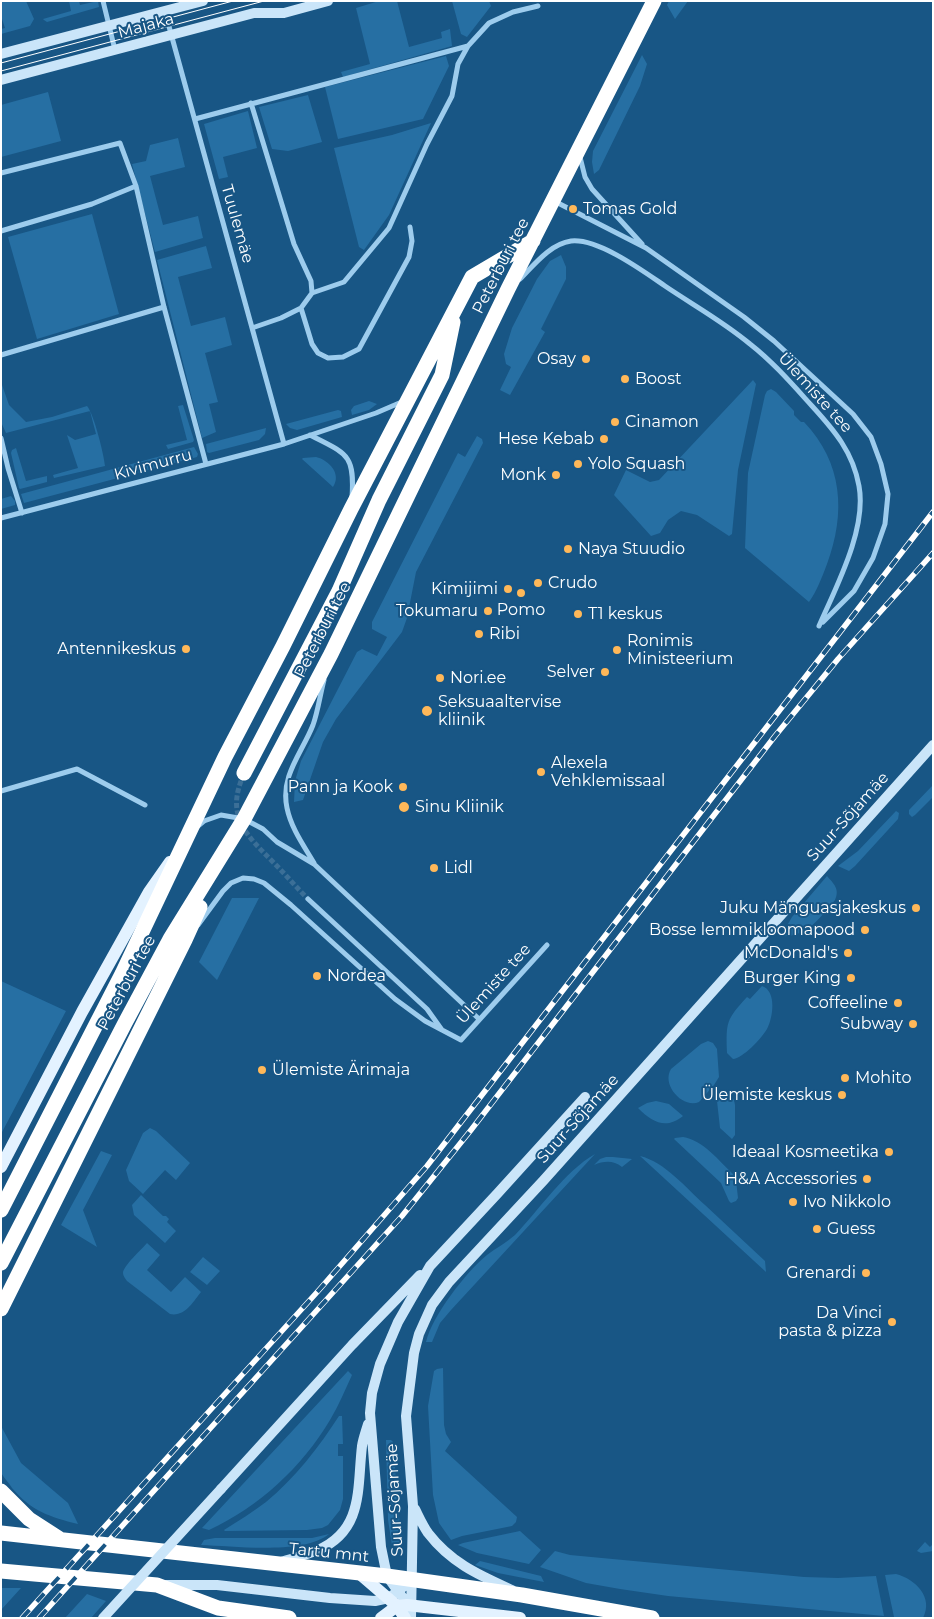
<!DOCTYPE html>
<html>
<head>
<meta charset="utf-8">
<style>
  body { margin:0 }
  #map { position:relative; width:934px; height:1619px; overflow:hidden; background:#185685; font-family:Montserrat,sans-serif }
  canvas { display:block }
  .frame { position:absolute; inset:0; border:2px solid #fff; pointer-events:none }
</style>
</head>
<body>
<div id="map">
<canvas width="934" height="1619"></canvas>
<div class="frame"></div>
</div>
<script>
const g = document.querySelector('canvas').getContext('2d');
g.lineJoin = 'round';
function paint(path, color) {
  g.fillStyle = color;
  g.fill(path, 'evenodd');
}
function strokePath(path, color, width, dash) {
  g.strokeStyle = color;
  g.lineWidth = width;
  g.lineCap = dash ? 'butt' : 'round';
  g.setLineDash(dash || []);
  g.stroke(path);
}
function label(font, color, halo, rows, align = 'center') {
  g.font = font + ' Montserrat,sans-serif';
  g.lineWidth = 4;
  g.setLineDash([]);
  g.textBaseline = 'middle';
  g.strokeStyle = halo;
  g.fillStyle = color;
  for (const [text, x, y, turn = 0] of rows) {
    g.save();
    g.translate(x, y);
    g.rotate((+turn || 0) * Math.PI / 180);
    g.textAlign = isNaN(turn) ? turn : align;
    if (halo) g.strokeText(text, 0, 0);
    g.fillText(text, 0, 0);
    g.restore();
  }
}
paint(new Path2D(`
  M 1,1 L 26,1 L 34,19 L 30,26 L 1,34 L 1,29 L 5,28 L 1,16 Z
  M 69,1 L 79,1 L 80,5 L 98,1 L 99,7 L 47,22 L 44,20 L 43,19 L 71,11 Z
  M 379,1 L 397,1 L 409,47 L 442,38 L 441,32 L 450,29 L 452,46 L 343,77 L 341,72 L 370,64 L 356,8 Z
  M 452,1 L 489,1 L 491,6 L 467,37 L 461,34 Z
  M 669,1 L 688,1 L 675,19 L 667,5 Z
  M 642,55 L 647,64 L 640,86 L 599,170 L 594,174 L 592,162 L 593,151 Z
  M 446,56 L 449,66 L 423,119 L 338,139 L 325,87 Z
  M 48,92 L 61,141 L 1,157 L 1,105 Z
  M 308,95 L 322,142 L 288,151 L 272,149 L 259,107 Z
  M 248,111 L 257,148 L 223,157 L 228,177 L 219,179 L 204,124 Z
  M 431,123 L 389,215 L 364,250 L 359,247 L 334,148 L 392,135 Z
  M 178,138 L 185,167 L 150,176 L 163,225 L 198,216 L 203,238 L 155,252 L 132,164 L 146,161 L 150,145 Z
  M 92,214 L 119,314 L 37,339 L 8,237 Z
  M 206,246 L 212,268 L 178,277 L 191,326 L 225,317 L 232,345 L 205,353 L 218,402 L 209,404 L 216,432 L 202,438 L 157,260 Z
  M 561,255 L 566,267 L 566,279 L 541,329 L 545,332 L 510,395 L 500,390 L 511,367 L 506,364 L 504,354 L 512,328 L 537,279 L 550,261 Z
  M 753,380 L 756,384 L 738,470 L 732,534 L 729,536 L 697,515 L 681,511 L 668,520 L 660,533 L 651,536 L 614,495 L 626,470 L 650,482 L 659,480 Z
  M 1,382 L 9,405 L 26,422 L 52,417 L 87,406 C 94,414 104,455 105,466 L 54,478 L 53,475 L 78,468 L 67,435 L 75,440 L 96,434 L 90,411 L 6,433 L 1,422 Z
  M 771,389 L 776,392 L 794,411 L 794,415 L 801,422 L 804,422 C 843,463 846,513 827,564 C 822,577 817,591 809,602 L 745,548 L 748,473 L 765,395 L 767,391 Z
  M 369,401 L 377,404 L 369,410 L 352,415 L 351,410 L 354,406 Z
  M 183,405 L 194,440 L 193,442 L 168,449 L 166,445 L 187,440 L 178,406 Z
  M 338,410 L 341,411 L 342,417 L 297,430 L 290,428 L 286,424 Z
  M 266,428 L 265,434 L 259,440 L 209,453 L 207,452 L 206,444 Z
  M 477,436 L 482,439 L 483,443 L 416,572 L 407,618 L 402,632 L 336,719 L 323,742 L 303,800 L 294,802 L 295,781 L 301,761 L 357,652 L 362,649 L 377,656 L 387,637 L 372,629 L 372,622 L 458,453 L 465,457 Z
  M 194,447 L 198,454 L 197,457 L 24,503 L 21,494 Z
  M 16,448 L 26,481 L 47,476 L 47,482 L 20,489 L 19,488 L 11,453 L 12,450 Z
  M 316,457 C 329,460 342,474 333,487 L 302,459 L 303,458 Z
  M 11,496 L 15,501 L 15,505 L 1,509 L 1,499 Z
  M 933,785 L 933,797 L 915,815 L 912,817 L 909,814 L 909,810 Z
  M 896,811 L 899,813 L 898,819 L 855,866 L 849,871 L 838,866 L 858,851 Z
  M 827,876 C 834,884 840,889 835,900 C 821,917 806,938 781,936 L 792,917 Z
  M 232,898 L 259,898 L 217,980 L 199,962 Z
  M 1,981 L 66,1011 L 1,1134 Z
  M 762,986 C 777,991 773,1018 767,1029 C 762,1038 742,1059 733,1059 L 727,1053 C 726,1022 726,1020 747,997 L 750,999 Z
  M 708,1041 L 713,1043 L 717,1049 L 719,1077 L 714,1085 L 699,1102 C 683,1109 661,1085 671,1069 L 701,1044 Z
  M 728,1094 L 734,1100 L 735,1105 L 735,1135 L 732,1139 L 720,1128 L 717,1101 L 719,1097 Z
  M 656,1101 L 669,1104 L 683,1116 C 666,1130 652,1122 638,1108 L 647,1103 Z
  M 150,1128 L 156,1131 L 190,1163 L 176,1180 L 165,1170 L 143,1194 L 129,1181 L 126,1170 L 143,1133 Z
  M 683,1137 C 703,1140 719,1161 733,1174 L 736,1180 L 738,1198 L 736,1201 L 731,1203 L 729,1201 L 721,1183 L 674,1139 L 675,1138 Z
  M 101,1151 L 112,1155 L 83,1210 L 97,1247 L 61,1225 Z
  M 595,1154 L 451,1310 L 440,1323 L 432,1342 L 426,1342 C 432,1316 466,1272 487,1255 C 496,1248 506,1243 515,1235 C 539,1210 565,1171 595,1154 Z
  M 640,1156 C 665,1162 686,1188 705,1205 C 725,1224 745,1242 765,1261 L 766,1272 Z
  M 606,1157 L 613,1157 L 632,1159 L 622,1167 C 613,1160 604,1161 594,1165 L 600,1159 Z
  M 141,1195 L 163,1216 L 166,1216 L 169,1219 L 167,1222 L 176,1231 L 165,1243 L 134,1215 L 132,1205 Z
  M 147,1243 L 160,1255 L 147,1270 L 171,1292 L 185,1277 L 201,1292 C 193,1302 185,1317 170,1314 L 127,1281 C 125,1278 123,1276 123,1273 C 123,1266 142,1249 147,1243 Z
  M 203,1257 L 220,1271 L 207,1285 L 190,1272 Z
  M 443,1368 L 444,1425 L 446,1434 L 451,1442 L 445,1451 L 517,1517 L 516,1522 L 512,1526 L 462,1536 L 451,1540 L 439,1523 L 433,1495 L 428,1406 L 434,1371 L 437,1369 Z
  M 348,1371 L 352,1375 C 345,1390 339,1405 330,1420 C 302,1467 259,1507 209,1530 L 202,1528 Z
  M 339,1416 L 342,1416 L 343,1444 L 338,1444 L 338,1456 L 343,1456 L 343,1499 L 340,1510 L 328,1525 L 322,1528 L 307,1530 L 225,1531 L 224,1530 C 238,1521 253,1512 266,1502 C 295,1478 319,1447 339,1416 Z
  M 1,1426 L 21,1463 L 68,1503 L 78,1524 C 50,1517 31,1511 12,1488 C 9,1483 3,1477 1,1472 C 0,1461 1,1437 1,1426 Z
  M 386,1440 L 391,1440 L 393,1442 L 400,1528 L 404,1542 L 402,1543 L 402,1545 L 392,1545 L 388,1520 Z
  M 520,1531 L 541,1550 L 529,1564 L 477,1553 L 458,1545 L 463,1543 Z
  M 329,1534 C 304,1555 234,1546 201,1545 L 204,1540 L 215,1538 L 312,1538 Z
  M 925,1542 L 930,1547 L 933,1544 L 933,1551 L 921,1553 L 917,1551 Z
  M 555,1551 L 570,1555 L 804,1577 L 838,1578 L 876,1576 L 884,1616 L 668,1596 L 620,1589 L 586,1583 L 540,1567 Z
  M 480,1561 L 541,1576 L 544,1582 L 498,1573 L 475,1565 Z
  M 896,1574 C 915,1579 934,1597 923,1618 L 894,1617 L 885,1575 Z
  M 1,1588 L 21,1588 L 1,1610 Z
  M 87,1594 L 106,1601 L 91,1618 L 65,1618 Z`), '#266fa3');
strokePath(new Path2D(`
  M 244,774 C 225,815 245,834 273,862 C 285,874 296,887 308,899`), '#3b6f97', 5, [5, 2.5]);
strokePath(new Path2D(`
  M 103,1 L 115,50
  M 165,12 L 284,444
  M 251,103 L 294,244 L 311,281 L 312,293
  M 195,119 L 468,46 L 489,23 L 513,12 L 538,6
  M 580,157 L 585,177 L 592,189 L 642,244
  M 1,173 L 120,143 L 136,186 L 164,307 L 206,464
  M 554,201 L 646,248 L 744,317 L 774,341 L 853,414 L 871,437 L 881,464 L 888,494 L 885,524 L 873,558 L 854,591 L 823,622
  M 1,231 L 92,204 L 136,186
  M 520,279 C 534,265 550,244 571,241 C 598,238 643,271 665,286 C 693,305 724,322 750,344 C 773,362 792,384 812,406 C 834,430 853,452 859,486 C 867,529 836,587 819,626
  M 301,308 L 312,344 L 318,353 L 328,358 L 343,357 L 359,349 L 409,257 L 412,241 L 410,227
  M 252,328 L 281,318 L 301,308 L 312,293 L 344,282 L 389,228 L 427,144 L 452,96 L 458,64 L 468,46
  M 1,355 L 164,307
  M 310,435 C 346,454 355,453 352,497
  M 1,438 L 8,468 L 22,513
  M 1,518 L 284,444 L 376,413 L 404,401
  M 1,791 L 77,769 L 145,805
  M 198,826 L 204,821 L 221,815 L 244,819 L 263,829 L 277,842 L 314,864 L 479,1019
  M 314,863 C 304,846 291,828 287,808 C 280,776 302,753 313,725 C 318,711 320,695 324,680
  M 308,899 L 427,1009 L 442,1030 L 461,1040 L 547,945
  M 198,925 L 223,891 L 231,883 L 243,878 L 254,879 L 264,883 L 291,905 L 395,999 L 425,1021 L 442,1030`), '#9dcced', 5);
strokePath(new Path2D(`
  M 1,54 L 203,1
  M 1,80 L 254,13 L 284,13 L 328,1
  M 221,1489 L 352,1345 L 420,1275
  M 415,1509 C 419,1517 423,1526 428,1533 C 451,1563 479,1575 512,1590
  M 281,1562 C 293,1558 306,1555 318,1550 C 364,1530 357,1488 362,1446 C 363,1439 366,1431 368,1424
  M 166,1585 L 217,1585 L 330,1598 L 375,1601 L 389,1598 L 412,1580
  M 411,1609 L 387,1576 L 381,1547 L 370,1413 L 372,1393 L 380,1364 L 398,1322 L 430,1266 L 497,1194 L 585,1097
  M 411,1618 L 413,1506 L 406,1416 L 414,1353 L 419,1334 L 432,1305 L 449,1282 L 543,1181 L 933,745`), '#cae5f9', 10);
strokePath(new Path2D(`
  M 1,1167 L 82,1012 L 149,892 L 170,862
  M 361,1575 L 397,1606 L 405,1618
  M 381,1618 L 397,1606 L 407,1605 L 520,1618`), '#e3f2ff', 12);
strokePath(new Path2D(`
  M 244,773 L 339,591 L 379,500 L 442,375 L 453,322
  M 1,1210 L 122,974 L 225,757 L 283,646 L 351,509 L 472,277 L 533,241
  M 1,1263 L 125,1023 L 170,939 L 244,819 L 331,654 L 508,289 L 654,1
  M 1,1309 L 185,940 L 200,907
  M 1,1491 L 29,1519 L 60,1539
  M 1,1533 L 387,1576 L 522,1595 L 652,1618
  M 1,1571 L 157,1585 L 218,1608 L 289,1618`), '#fff', 15);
strokePath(new Path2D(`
  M 1,63 L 233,1
  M 1,71 L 264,1`), '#fff', 1);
const rail = new Path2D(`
  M 22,1618 L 319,1290 L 427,1166 L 933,512
  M 39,1618 L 402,1216 L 471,1130 L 775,736 L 838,659 L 933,553`);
strokePath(rail, '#fff', 5.5);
strokePath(rail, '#185685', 4, [11]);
strokePath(new Path2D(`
  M 103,1618 L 221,1489`), '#cae5f9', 10);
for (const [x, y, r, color] of [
  [573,209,5,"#ffb859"],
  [586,359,5,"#ffb859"],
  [625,379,5,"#ffb859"],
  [615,422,5,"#ffb859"],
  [604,439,5,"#ffb859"],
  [578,464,5,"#ffb859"],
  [556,475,5,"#ffb859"],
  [568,549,5,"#ffb859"],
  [538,583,5,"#ffb859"],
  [508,589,5,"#ffb859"],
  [521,593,5,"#ffb859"],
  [488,611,5,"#ffb859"],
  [578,614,5,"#ffb859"],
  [479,634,5,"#ffb859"],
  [186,649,5,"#ffb859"],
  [617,650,5,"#ffb859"],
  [605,672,5,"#ffb859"],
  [440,678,5,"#ffb859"],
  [427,711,6,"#ffb859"],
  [541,772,5,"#ffb859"],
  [403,787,5,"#ffb859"],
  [404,807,6,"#ffb859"],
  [434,868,5,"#ffb859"],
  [916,908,5,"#ffb859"],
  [865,930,5,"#ffb859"],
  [848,953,5,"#ffb859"],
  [317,976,5,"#ffb859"],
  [851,978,5,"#ffb859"],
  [898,1003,5,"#ffb859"],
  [913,1024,5,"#ffb859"],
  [262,1070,5,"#ffb859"],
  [845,1078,5,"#ffb859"],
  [842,1095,5,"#ffb859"],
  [889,1152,5,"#ffb859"],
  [867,1179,5,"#ffb859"],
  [793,1202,5,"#ffb859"],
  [817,1229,5,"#ffb859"],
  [866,1273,5,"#ffb859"],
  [892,1322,5,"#ffb859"]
]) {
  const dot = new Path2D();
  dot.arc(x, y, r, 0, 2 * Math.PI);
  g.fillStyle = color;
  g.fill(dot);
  strokePath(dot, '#185685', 2);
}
label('16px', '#fff', '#185685', [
  ["Majaka",146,26,-15],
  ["Tuulemäe",237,224,74],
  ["Peterburi tee",501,266,-63],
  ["Ülemiste tee",815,393,48],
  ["Kivimurru",153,465,-15],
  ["Peterburi tee",323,630,-63],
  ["Suur-Sõjamäe",848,817,-48],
  ["Peterburi tee",127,983,-62],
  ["Ülemiste tee",494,984,-48],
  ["Suur-Sõjamäe",578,1119,-48],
  ["Suur-Sõjamäe",395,1500,-93],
  ["Tartu mnt",329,1553,6]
]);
label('16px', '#fff', '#185685', [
  ["Tomas Gold",583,209],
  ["Osay",576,359,"right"],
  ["Boost",635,379],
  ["Cinamon",625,422],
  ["Hese Kebab",594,439,"right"],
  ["Yolo Squash",588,464],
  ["Monk",546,475,"right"],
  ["Naya Stuudio",578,549],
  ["Crudo",548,583],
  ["Kimijimi",498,589,"right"],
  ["Pomo",521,610,"center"],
  ["Tokumaru",478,611,"right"],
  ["T1 keskus",588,614],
  ["Ribi",489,634],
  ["Ronimis",627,641],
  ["Ministeerium",627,659],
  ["Antennikeskus",176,649,"right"],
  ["Selver",595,672,"right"],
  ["Nori.ee",450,678],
  ["Seksuaaltervise",438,702],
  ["kliinik",438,720],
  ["Alexela",551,763],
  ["Vehklemissaal",551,781],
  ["Pann ja Kook",393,787,"right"],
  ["Sinu Kliinik",415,807],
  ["Lidl",444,868],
  ["Juku Mänguasjakeskus",906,908,"right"],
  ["Bosse lemmikloomapood",855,930,"right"],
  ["McDonald's",838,953,"right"],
  ["Nordea",327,976],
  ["Burger King",841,978,"right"],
  ["Coffeeline",888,1003,"right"],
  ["Subway",903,1024,"right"],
  ["Ülemiste Ärimaja",272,1070],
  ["Mohito",855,1078],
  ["Ülemiste keskus",832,1095,"right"],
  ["Ideaal Kosmeetika",879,1152,"right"],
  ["H&A Accessories",857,1179,"right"],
  ["Ivo Nikkolo",803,1202],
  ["Guess",827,1229],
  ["Grenardi",856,1273,"right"],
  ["Da Vinci",882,1313,"right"],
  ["pasta & pizza",882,1331,"right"]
], 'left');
</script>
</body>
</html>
